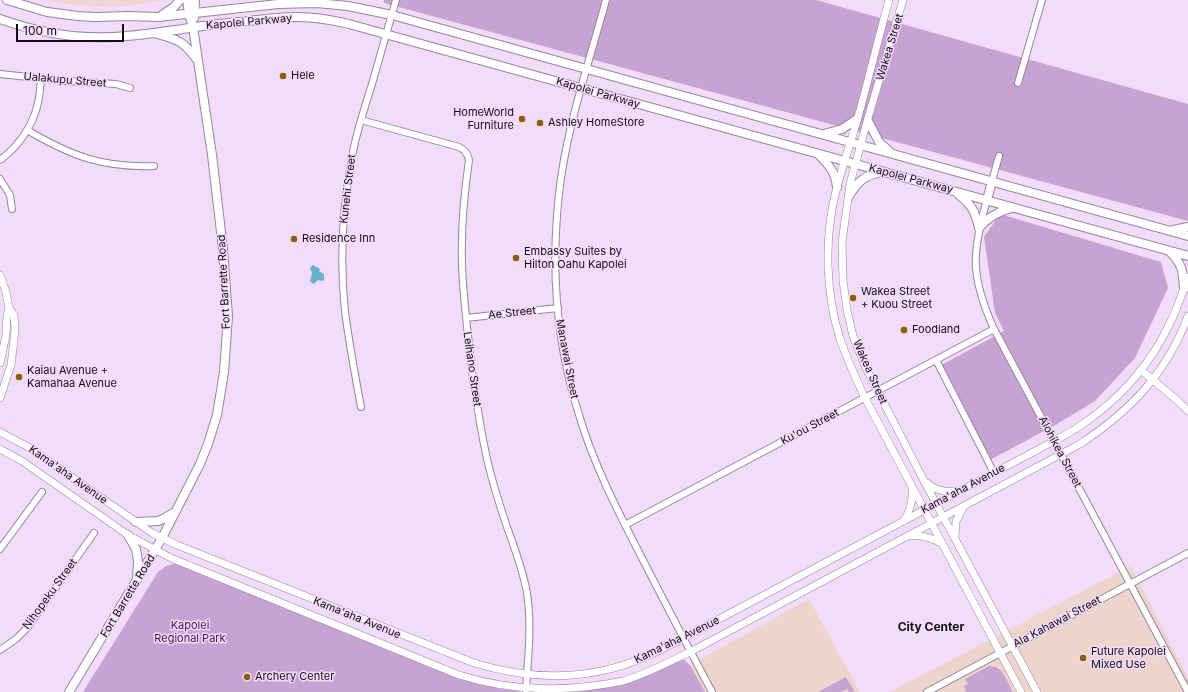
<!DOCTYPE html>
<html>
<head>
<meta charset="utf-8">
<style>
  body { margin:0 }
  #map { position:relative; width:1188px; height:692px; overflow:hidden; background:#f2dcf9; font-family:Inter,sans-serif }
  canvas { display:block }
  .scale { position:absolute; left:16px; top:24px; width:108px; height:18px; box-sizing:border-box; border:2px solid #140d17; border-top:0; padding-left:5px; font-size:12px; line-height:14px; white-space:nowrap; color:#140d17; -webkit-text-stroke:3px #f2dcf9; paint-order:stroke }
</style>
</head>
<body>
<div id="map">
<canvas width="1188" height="692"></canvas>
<div class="scale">100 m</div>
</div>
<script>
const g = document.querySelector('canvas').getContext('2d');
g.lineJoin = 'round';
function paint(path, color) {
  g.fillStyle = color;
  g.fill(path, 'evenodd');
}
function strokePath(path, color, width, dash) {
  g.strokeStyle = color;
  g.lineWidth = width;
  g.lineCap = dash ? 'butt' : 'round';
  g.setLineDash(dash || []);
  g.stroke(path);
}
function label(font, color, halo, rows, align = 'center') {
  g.font = font + ' Inter,sans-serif';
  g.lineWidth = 3;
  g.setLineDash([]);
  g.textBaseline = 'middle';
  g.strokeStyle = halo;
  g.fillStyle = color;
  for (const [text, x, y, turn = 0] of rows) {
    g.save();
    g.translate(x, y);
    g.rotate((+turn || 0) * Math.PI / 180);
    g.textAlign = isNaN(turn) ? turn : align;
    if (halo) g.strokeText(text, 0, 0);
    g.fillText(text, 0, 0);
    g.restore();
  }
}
paint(new Path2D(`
  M 1131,566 L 1188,678 L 1188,692 L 890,692 Z
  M 809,599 L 860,692 L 705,692 L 690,665 Z`), '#eed5cc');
paint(new Path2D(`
  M 47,0 L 160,0 L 160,1 L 128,6 L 97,7 L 66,4 Z`), '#efd4d1');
paint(new Path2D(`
  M 384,0 L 816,0 L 1188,104 L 1188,221 L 384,3 Z
  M 1000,214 L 1161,262 L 1168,288 L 1135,358 L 1095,401 L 1057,424 L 990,460 L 936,368 L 1004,331 L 995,313 L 984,237 Z
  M 173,564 L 177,564 L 476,683 L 508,690 L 528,692 L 83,692 L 158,572 L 166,566 Z
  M 683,659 L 690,665 L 705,692 L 567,692 L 592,689 Z
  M 989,666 C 1003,665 1007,682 1013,692 L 966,692 L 964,686 L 968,684 L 965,679 Z
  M 846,677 L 855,692 L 849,692 L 847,689 L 841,692 L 818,692 Z`), '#c6a3d3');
paint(new Path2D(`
  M 313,265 L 320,269 L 319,271 L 324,274 L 324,280 L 322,281 L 318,280 L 314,284 L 312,283 L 310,281 L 312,273 L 310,268 Z`), '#66b4cc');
const minor = new Path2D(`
  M 606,0 C 590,59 570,117 561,178 C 550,258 555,341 580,418 C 595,468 620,515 644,562 C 666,605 689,649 712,692
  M 0,74 L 66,81 L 116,84 L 130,88
  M 1018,83 L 1042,0
  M 361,120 L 459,147 C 465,150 468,154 469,160 C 464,194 461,228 462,263 C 463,299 468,335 472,371 C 476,399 480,427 486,454 C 491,479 499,503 507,527 C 515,549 523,570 527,593 C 532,626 528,657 526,690
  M 27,130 C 71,156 103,168 154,166
  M 0,160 C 18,147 33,126 38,103 C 40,95 40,87 41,78
  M 0,179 L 10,195 L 12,209
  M 992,181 L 999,156
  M 987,200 C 971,254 971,278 994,329 L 1188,692
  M 466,318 L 558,308
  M 936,360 L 994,473
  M 361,407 C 355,375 349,343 345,311 C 340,264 342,216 350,169 C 354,140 363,113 372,84 C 380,56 388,28 396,0
  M 625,525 L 994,329
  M 0,549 L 42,492
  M 0,650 L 16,639 L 27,628 L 94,533
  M 927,692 L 1188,553`);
const tertiary = new Path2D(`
  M 889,0 C 878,39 869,78 858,117 C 851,143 841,169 835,195 C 824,242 826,294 840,339 C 847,359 856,379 865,398 L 1021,692
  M 903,0 L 868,118 L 850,184 L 842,242 L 843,281 L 847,310 L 853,336 L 866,368 L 923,479 L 1037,692
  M 0,275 L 6,292 L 9,308 L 14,315 L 15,328 L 14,340 L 11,365 L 0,398
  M 0,363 L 6,335 L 7,315 L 9,308
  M 1141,370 L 1178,401 L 1188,411
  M 0,432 L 30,448 L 152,533 L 177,545 L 474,663 C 527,679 583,681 635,661 C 648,656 661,650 674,643 L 1054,441 C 1064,436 1074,430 1083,424 C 1119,399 1150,365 1169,325 C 1177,310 1182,293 1188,277
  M 0,449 L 22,461 L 128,535 L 171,558 L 459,675 C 513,692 569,692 623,681 C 647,674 669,662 690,652 L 1080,444 C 1130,411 1167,373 1188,316
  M 927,483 C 936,491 946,492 958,491
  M 904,521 C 910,511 913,502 912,490
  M 909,536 C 921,535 931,537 941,543
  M 955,537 L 956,521 L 964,506`);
const secondary = new Path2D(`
  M 7,0 L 47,12 L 78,16 L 95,17 L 128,16 L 158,17 L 278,4 L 317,3 L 348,6 L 392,15 L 1188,236
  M 162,15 L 174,7 L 180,0
  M 194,18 L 195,0
  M 0,19 C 36,32 75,39 113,37 C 137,36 160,32 183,29 C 205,25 227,23 249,21 C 265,19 281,17 298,17 C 315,17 332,20 349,24 L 1188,256
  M 157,34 C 180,40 184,42 198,61
  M 868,121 L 879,142 L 890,152
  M 824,134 L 842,129 L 857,119
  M 819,155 C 830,166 835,172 837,187
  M 958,194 C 972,205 975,211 979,228
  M 849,196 C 858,181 864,176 881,172
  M 987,200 L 992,181
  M 979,228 C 988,217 998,212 1012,208
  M 1173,230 L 1188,227
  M 1169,251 C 1183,264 1183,272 1184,289
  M 136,522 L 158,521 L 163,519 L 175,512
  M 128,535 L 136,549 L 138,561 L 137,580
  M 69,692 L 162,538 L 200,464 L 208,444 L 217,415 L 224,372 L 228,316 L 223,249 L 212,155 L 193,27 L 189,14 L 187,0`);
strokePath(minor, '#98849f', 8);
strokePath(tertiary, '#98849f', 8);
strokePath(secondary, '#98849f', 10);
strokePath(minor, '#fff', 6);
strokePath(tertiary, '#fff', 7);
strokePath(secondary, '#fff', 8);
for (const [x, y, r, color] of [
  [283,76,4,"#8b5e02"],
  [522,119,4,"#8b5e02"],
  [540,123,4,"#8b5e02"],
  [294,239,4,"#8b5e02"],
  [516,258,4,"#8b5e02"],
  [853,298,4,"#8b5e02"],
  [904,330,4,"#8b5e02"],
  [19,377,4,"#8b5e02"],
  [1083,658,4,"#8b5e02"],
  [247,677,4,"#8b5e02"]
]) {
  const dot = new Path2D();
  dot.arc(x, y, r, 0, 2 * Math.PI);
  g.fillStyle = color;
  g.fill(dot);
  strokePath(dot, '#f2dcf9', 1.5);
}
label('11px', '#140d17', '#f2dcf9', [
  ["Kapolei Parkway",249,22,-5],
  ["Wakea Street",890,47,-73],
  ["Ualakupu Street",65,80,5],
  ["Kapolei Parkway",598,93,16],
  ["Kapolei Parkway",911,179,15],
  ["Kunehi Street",348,189,-83],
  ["Fort Barrette Road",224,282,-93],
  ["Ae Street",512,313,-6],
  ["Manawai Street",567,359,79],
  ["Leihano Street",472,369,82],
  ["Wakea Street",870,372,66],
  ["Ku'ou Street",810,427,-28],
  ["Alohikea Street",1060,452,62],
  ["Kama'aha Avenue",68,475,35],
  ["Kama'aha Avenue",963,489,-28],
  ["Nihopeku Street",50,594,-54],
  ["Fort Barrette Road",128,596,-59],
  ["Kama'aha Avenue",357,618,22],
  ["Ala Kahawai Street",1057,622,-28],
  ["Kama'aha Avenue",677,640,-26]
]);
label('11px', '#140d17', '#f2dcf9', [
  ["Hele",291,76],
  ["HomeWorld",514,113,"right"],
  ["Furniture",514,126,"right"],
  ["Ashley HomeStore",548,123],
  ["Residence Inn",302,239],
  ["Embassy Suites by",524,252],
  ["Hilton Oahu Kapolei",524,265],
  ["Wakea Street",861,292],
  ["+ Kuou Street",861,305],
  ["Foodland",912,330],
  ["Kaiau Avenue +",27,371],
  ["Kamahaa Avenue",27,384],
  ["Future Kapolei",1091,652],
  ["Mixed Use",1091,665],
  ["Archery Center",255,677]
], 'left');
label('11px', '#431352', '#f2dcf9', [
  ["Kapolei",190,626],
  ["Regional Park",190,639]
]);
label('bold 12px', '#140d17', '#f2dcf9', [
  ["City Center",931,627]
]);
</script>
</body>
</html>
